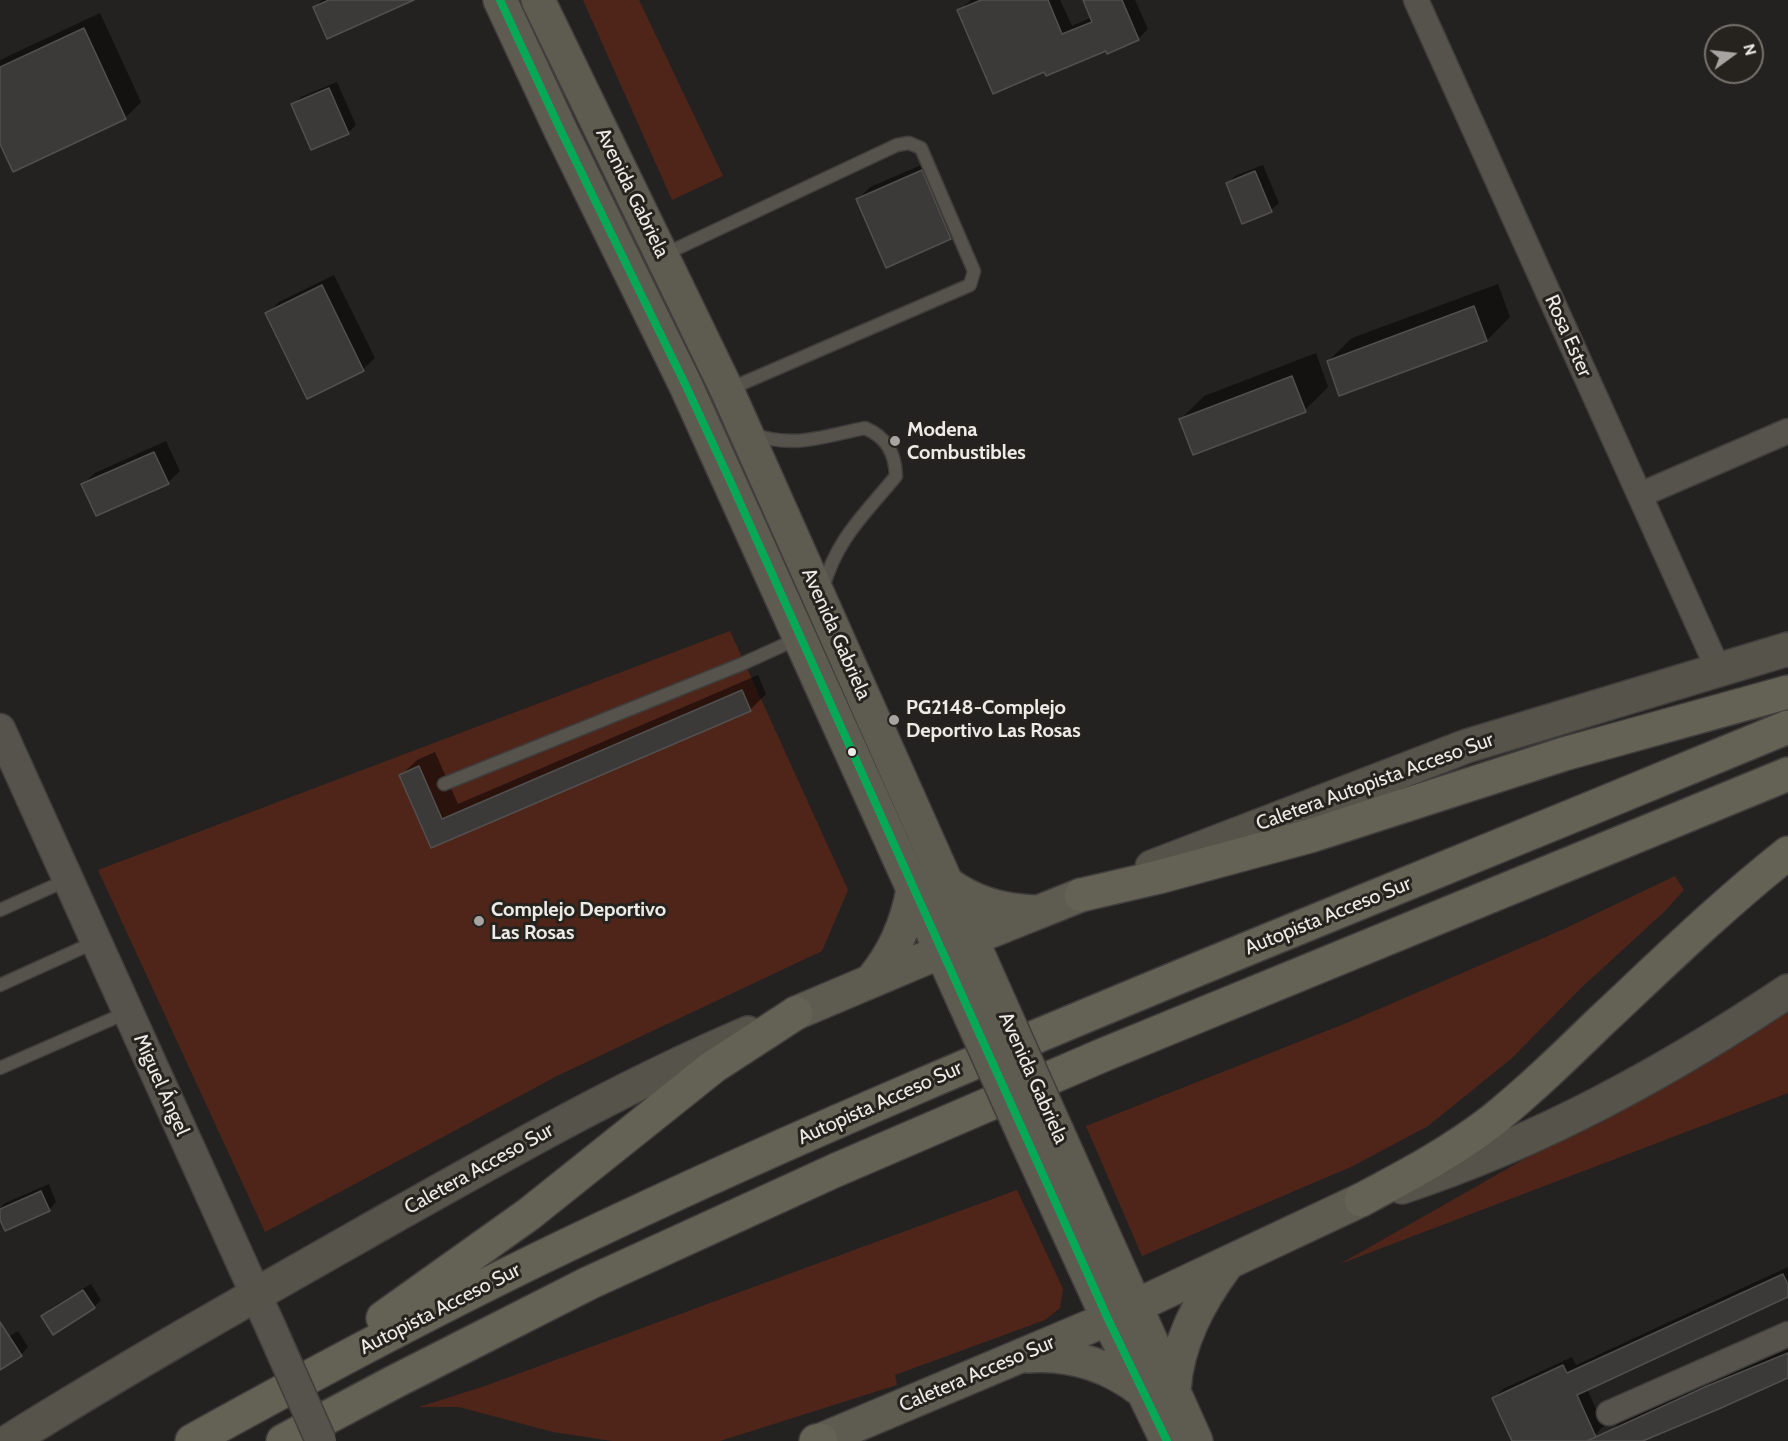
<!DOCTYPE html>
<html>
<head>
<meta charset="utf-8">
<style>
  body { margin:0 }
  #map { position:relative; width:1788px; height:1441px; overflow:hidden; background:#242220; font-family:Cabin,sans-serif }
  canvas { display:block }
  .north { position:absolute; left:1704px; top:24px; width:60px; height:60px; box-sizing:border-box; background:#26231e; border:2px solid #76736e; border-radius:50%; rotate:75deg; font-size:16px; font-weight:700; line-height:24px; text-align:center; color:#edebe7 }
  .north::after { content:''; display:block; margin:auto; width:21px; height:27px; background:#a7a5a1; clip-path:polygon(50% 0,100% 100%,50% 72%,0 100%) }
</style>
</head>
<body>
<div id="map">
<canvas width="1788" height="1441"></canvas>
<div class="north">N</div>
</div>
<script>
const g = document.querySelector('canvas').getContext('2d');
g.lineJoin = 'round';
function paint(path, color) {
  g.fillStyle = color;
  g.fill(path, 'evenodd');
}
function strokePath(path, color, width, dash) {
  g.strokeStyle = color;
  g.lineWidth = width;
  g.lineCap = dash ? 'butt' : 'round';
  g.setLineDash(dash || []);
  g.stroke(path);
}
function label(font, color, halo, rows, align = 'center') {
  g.font = font + ' Cabin,sans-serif';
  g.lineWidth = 6;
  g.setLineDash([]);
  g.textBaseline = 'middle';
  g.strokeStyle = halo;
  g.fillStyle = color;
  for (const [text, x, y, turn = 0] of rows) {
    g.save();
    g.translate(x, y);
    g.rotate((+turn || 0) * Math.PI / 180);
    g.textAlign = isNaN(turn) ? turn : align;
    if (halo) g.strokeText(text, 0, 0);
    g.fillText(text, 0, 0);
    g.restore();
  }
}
paint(new Path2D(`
  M 583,0 L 639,0 L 723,176 L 672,200 Z
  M 730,631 L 848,890 L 822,951 L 557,1076 L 265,1232 L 98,870 Z
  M 1675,876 L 1684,890 L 1665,911 L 1581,988 L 1512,1058 L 1428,1126 L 1353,1166 L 1142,1256 L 1086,1126 L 1349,1022 L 1564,929 Z
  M 1788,1009 L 1788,1093 L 1340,1264 Z
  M 1017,1190 L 1063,1289 L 1060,1308 L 1045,1320 L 895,1375 L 897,1385 L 720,1441 L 612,1441 L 553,1432 L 459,1407 L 419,1407 L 485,1386 Z`), '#4f251a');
paint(new Path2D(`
  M 322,0 L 414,0 L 315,7 Z
  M 971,0 L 1060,0 L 1072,26 L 1092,17 L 1084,0 L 1135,0 L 1148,29 L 1139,38 L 1108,52 L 1107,49 L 1045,70 L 959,10 Z
  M 100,13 L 141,102 L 125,118 L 14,170 L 0,141 L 0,60 Z
  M 337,82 L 356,125 L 348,133 L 293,105 L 301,97 Z
  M 933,160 L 962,226 L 951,238 L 858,199 L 870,187 Z
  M 1263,165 L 1279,203 L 1271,210 L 1228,183 L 1235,176 Z
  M 334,275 L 375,358 L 363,369 L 308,397 L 267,314 L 279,302 Z
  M 1498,284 L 1510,317 L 1487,340 L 1328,361 L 1352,338 Z
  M 1316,353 L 1328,387 L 1305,410 L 1181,419 L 1204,396 Z
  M 166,441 L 180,471 L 168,482 L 83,484 L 95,473 Z
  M 758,675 L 766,694 L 750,710 L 431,846 L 401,775 L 417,760 L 435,752 L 458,804 Z
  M 49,1184 L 56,1202 L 49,1210 L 0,1216 L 0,1208 L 5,1203 Z
  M 1788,1267 L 1788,1295 L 1587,1389 L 1604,1426 L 1595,1435 L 1583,1441 L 1513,1441 L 1494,1398 L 1503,1389 L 1572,1357 L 1576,1365 Z
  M 91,1284 L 101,1300 L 94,1307 L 43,1316 L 51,1308 Z
  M 18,1331 L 28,1347 L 21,1355 L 0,1368 L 0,1342 Z
  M 1788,1349 L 1788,1378 L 1642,1441 L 1615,1441 L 1611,1432 L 1618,1424 L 1716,1379 Z`), '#0007');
const building = new Path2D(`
  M 329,0 L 414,0 L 327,39 L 313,7 Z
  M 981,0 L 1048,0 L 1062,34 L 1092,22 L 1083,0 L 1122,0 L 1139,40 L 1107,54 L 1106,51 L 1046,76 L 1044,72 L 993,94 L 957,10 Z
  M 84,28 L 126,119 L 13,172 L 0,144 L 0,67 Z
  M 329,88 L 349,134 L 311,150 L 291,104 Z
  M 922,170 L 951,239 L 886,268 L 856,199 Z
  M 1255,171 L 1272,212 L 1242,224 L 1226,183 Z
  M 322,285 L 364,371 L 307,399 L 265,313 Z
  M 1474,306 L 1487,341 L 1339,396 L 1327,361 Z
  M 1292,376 L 1306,412 L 1193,455 L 1179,419 Z
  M 154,452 L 169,484 L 96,516 L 81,484 Z
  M 742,690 L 751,711 L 431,848 L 399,775 L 419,766 L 442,819 Z
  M 41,1191 L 50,1211 L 5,1231 L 0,1220 L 0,1209 Z
  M 1783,1274 L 1788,1285 L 1788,1297 L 1577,1395 L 1596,1437 L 1587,1441 L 1512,1441 L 1492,1398 L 1563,1365 L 1567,1373 Z
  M 83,1290 L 95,1308 L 53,1335 L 41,1316 Z
  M 0,1322 L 22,1356 L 0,1370 Z
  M 1788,1353 L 1788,1378 L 1721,1408 L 1643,1441 L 1587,1441 L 1707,1386 Z`);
paint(building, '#3c3a39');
strokePath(building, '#52504e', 1.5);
const service = new Path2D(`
  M 663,255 L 897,145 L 909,143 L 921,148 L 974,271 L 970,285 L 727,390
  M 752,434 C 794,449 824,436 865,428 C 886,437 895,452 896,476 C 865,514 837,538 823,588
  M 444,784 L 742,664 L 799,638
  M 0,910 L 67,880
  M 0,985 L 95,942
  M 0,1068 L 128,1012`);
const minor = new Path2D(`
  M 1416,0 L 1719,671
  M 1640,495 L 1788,431
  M 1609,1413 L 1788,1334`);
const tertiary = new Path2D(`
  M 0,729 L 271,1328`);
const secondary = new Path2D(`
  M 1152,867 L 1467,746 L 1788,649
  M 1402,1187 C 1541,1141 1667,1072 1788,991
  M 9,1441 C 134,1363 262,1291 389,1219 C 507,1153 623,1086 748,1033`);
const primary = new Path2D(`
  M 500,0 L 561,131 L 686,386 L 965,1004
  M 538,0 L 727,390 L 995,992
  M 945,882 C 973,903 1002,911 1036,912
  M 871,981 C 894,954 907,924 913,889
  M 796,1013 L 971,939 L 1081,895
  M 1057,1131 L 1196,1441
  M 1027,1142 L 1108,1319 L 1167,1441
  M 1028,1356 C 1070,1353 1108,1365 1141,1390
  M 1174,1390 C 1177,1343 1199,1302 1227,1264
  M 821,1440 L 1108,1319 L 1361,1200`);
const motorway = new Path2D(`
  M 1081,895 L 1159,877 L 1310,836 L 1564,754 L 1788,692
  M 1361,1200 C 1406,1176 1452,1152 1493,1120 C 1530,1090 1564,1057 1598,1024 C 1660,966 1721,906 1788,853
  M 383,1318 L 529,1214 L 713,1067 L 796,1013
  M 192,1441 C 320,1370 449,1301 582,1238 C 804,1132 1031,1038 1259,944 C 1435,872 1612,800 1788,727
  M 283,1441 L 396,1381 L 589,1283 L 836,1170 L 1103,1055 L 1788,774
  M 816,1441 L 821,1440`);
strokePath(service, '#3f3e3d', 15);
strokePath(minor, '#3f3e3d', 27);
strokePath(tertiary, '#3f3e3d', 33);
strokePath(secondary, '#3f3e3d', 36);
strokePath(primary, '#3f3e3d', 36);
strokePath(motorway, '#3f3e3d', 36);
strokePath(service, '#55534c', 12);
strokePath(minor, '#55534c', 24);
strokePath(tertiary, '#55534c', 30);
strokePath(secondary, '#56544a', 33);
strokePath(primary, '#5e5b50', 33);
strokePath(motorway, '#646155', 33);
const tertiaryBridge = new Path2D(`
  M 271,1328 L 321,1441`);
const primaryBridge = new Path2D(`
  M 995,992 L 1057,1131
  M 965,1004 L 1027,1142`);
strokePath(tertiaryBridge, '#3f3e3d', 33, []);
strokePath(primaryBridge, '#3f3e3d', 36, []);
strokePath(tertiaryBridge, '#55534c', 30);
strokePath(primaryBridge, '#5e5b50', 33);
strokePath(new Path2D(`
  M 500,0 L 561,131 L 686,386 L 732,485 L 1108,1319 L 1167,1441`), '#06aa56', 8);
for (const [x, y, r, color] of [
  [895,441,6,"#a7a5a1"],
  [894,720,6,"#a7a5a1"],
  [852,752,5,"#edebe7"],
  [479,921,6,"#a7a5a1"]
]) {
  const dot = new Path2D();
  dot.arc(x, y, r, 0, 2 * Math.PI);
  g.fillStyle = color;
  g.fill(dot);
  strokePath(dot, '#26231e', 2);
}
label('20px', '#edebe7', '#26231e', [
  ["Avenida Gabriela",632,193,64],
  ["Rosa Ester",1568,336,66],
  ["Avenida Gabriela",836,634,66],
  ["Caletera Autopista Acceso Sur",1375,782,-20],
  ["Autopista Acceso Sur",1328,916,-22],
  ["Avenida Gabriela",1033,1078,66],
  ["Miguel Ángel",161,1085,66],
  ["Autopista Acceso Sur",880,1103,-24],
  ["Caletera Acceso Sur",479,1169,-29],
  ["Autopista Acceso Sur",440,1309,-27],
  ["Caletera Acceso Sur",977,1374,-23]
]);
label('bold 20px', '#edebe7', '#26231e', [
  ["Modena",907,430],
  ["Combustibles",907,453],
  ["PG2148-Complejo",906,708],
  ["Deportivo Las Rosas",906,731],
  ["Complejo Deportivo",491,910],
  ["Las Rosas",491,933]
], 'left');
</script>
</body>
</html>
